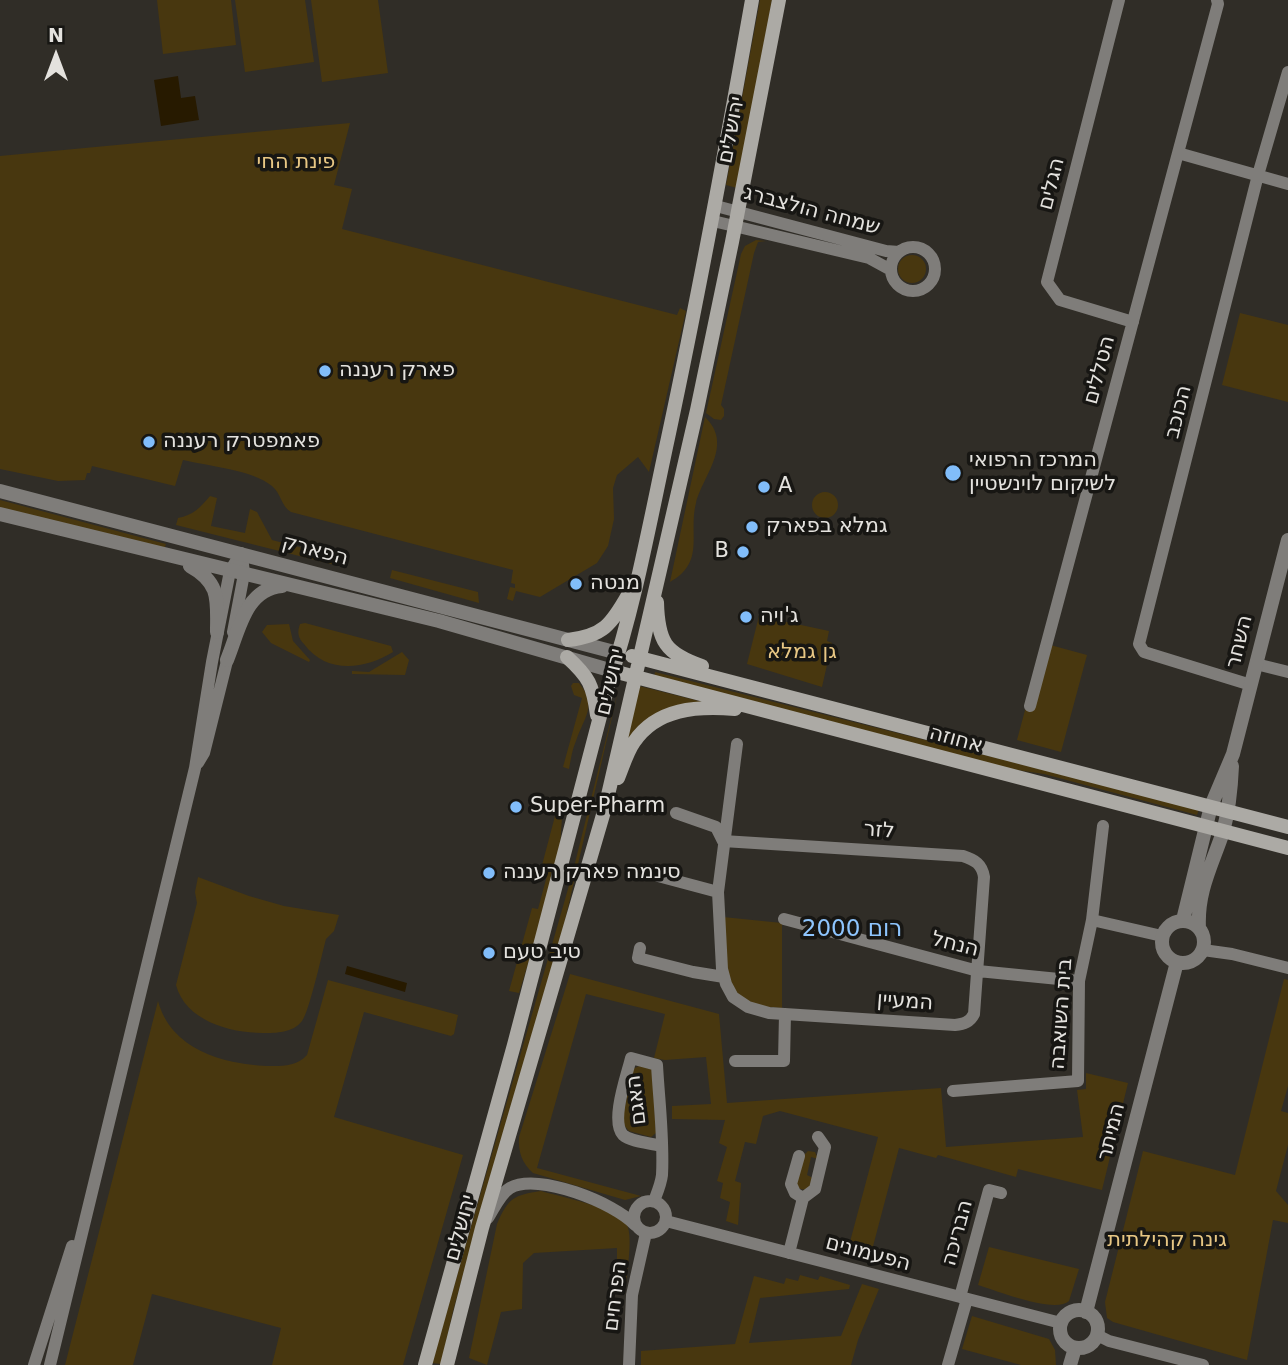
<!DOCTYPE html>
<html>
<head>
<meta charset="utf-8">
<style>
  body { margin:0 }
  #map { position:relative; width:1288px; height:1365px; overflow:hidden; background:#302d27; font-family:"DejaVu Sans",sans-serif }
  canvas { display:block }
  .north { position:absolute; left:21px; top:21px; width:70px; height:70px; -webkit-text-stroke:5px #171613; paint-order:stroke; rotate:0deg; font-size:19px; font-weight:700; line-height:28px; text-align:center; color:#e4e2de }
  .north::after { content:''; display:block; margin:auto; width:24px; height:32px; background:#e4e2de; clip-path:polygon(50% 0,100% 100%,50% 72%,0 100%) }
</style>
</head>
<body>
<div id="map">
<canvas width="1288" height="1365"></canvas>
<div class="north">N</div>
</div>
<script>
const g = document.querySelector('canvas').getContext('2d');
g.lineJoin = 'round';
function paint(path, color) {
  g.fillStyle = color;
  g.fill(path, 'evenodd');
}
function strokePath(path, color, width, dash) {
  g.strokeStyle = color;
  g.lineWidth = width;
  g.lineCap = dash ? 'butt' : 'round';
  g.setLineDash(dash || []);
  g.stroke(path);
}
function label(font, color, halo, rows, align = 'center') {
  g.font = font + ' "DejaVu Sans","Noto Sans Hebrew",sans-serif';
  g.lineWidth = 7;
  g.setLineDash([]);
  g.textBaseline = 'middle';
  g.strokeStyle = halo;
  g.fillStyle = color;
  for (const [text, x, y, turn = 0] of rows) {
    g.save();
    g.translate(x, y);
    g.rotate((+turn || 0) * Math.PI / 180);
    g.textAlign = isNaN(turn) ? turn : align;
    if (halo) g.strokeText(text, 0, 0);
    g.fillText(text, 0, 0);
    g.restore();
  }
}
paint(new Path2D(`
  M 157,0 L 231,0 L 236,45 L 163,54 Z
  M 235,0 L 305,0 L 314,62 L 245,72 Z
  M 311,0 L 378,0 L 388,73 L 322,82 Z
  M 760,0 L 772,0 L 737,188 L 726,185 Z
  M 350,123 L 334,185 L 352,189 L 342,229 L 677,315 L 680,308 L 686,311 L 649,472 L 638,457 L 617,475 L 613,488 L 614,519 L 608,546 L 597,563 L 540,597 L 516,591 L 513,601 L 507,599 L 510,587 L 515,588 L 515,584 L 511,583 L 513,570 L 291,512 C 281,506 281,493 272,486 C 253,470 208,466 183,460 L 175,486 L 92,466 L 90,473 L 87,473 L 85,480 L 58,481 L 0,469 L 0,156 Z
  M 756,240 L 766,241 L 758,242 L 754,253 L 721,405 L 724,409 L 724,416 L 721,420 L 714,419 L 706,413 L 741,254 L 745,246 Z
  M898 269a14 14 0 1 1 28 0a14 14 0 1 1-28 0Z
  M 1240,313 L 1288,325 L 1288,402 L 1222,385 Z
  M 705,417 C 734,445 703,475 696,503 C 688,534 706,562 670,582 Z
  M812 505a13 13 0 1 1 26 0a13 13 0 1 1-26 0Z
  M 210,496 L 217,498 L 211,526 L 245,533 L 250,509 L 257,512 L 272,540 L 341,558 L 339,566 L 176,525 L 178,518 C 193,515 200,508 210,496 Z
  M 0,500 L 166,544 L 163,552 L 0,511 Z
  M 392,570 L 478,592 L 479,603 L 390,578 Z
  M 759,616 L 829,631 L 827,641 L 832,643 L 822,687 L 747,664 Z
  M 305,623 L 391,646 L 393,652 C 364,670 326,674 304,644 C 298,638 297,632 300,624 Z
  M 289,624 L 293,641 L 310,660 L 309,662 L 271,643 L 262,632 L 267,625 Z
  M 1043,643 L 1087,655 L 1061,752 L 1017,740 Z
  M 402,652 L 409,660 L 405,675 L 352,674 L 352,671 L 369,672 Z
  M 655,672 L 1199,809 L 1197,815 L 1044,774 L 1004,768 L 654,678 Z
  M 573,683 L 579,683 C 598,706 584,717 576,741 C 572,750 571,759 569,769 L 563,767 L 582,698 L 574,695 L 571,686 Z
  M 639,686 L 711,704 L 690,705 L 623,750 Z
  M 619,687 L 563,929 L 488,1185 L 453,1311 L 441,1364 L 432,1363 L 572,875 Z
  M 555,816 L 562,817 L 559,863 L 519,993 L 509,991 L 532,908 L 538,909 L 548,872 L 541,869 Z
  M 198,877 L 249,896 L 284,906 L 339,915 L 334,931 L 326,939 C 322,954 309,1012 302,1021 C 293,1033 276,1033 263,1033 C 229,1033 185,1020 176,985 L 197,903 L 195,892 Z
  M 723,917 L 782,923 L 782,1008 C 767,1007 746,1006 735,994 C 724,981 725,934 723,917 Z
  M 570,974 L 719,1014 L 727,1103 L 941,1088 L 946,1147 L 1083,1137 L 1077,1090 L 1086,1089 L 1086,1073 L 1128,1083 L 1102,1190 L 1018,1169 L 1016,1177 L 938,1155 L 936,1158 L 899,1148 L 872,1250 L 862,1258 L 847,1253 L 878,1137 L 780,1111 L 763,1116 L 756,1144 L 745,1142 L 735,1181 L 741,1183 L 738,1225 L 726,1221 L 730,1202 L 720,1198 L 723,1183 L 717,1181 L 727,1147 L 719,1143 L 725,1120 L 672,1119 L 672,1106 L 711,1104 L 706,1057 L 665,1060 L 654,1058 L 665,1014 L 586,994 L 537,1168 L 641,1196 L 625,1200 L 533,1173 C 522,1163 518,1152 519,1137 Z
  M 1284,979 L 1288,980 L 1288,1086 L 1281,1111 L 1288,1113 L 1288,1145 L 1276,1191 L 1288,1205 L 1288,1223 L 1273,1220 L 1247,1360 L 1113,1322 L 1107,1318 L 1105,1302 L 1143,1151 L 1235,1175 Z
  M 328,980 L 458,1015 L 454,1034 L 451,1036 L 364,1012 L 334,1117 L 463,1155 L 403,1365 L 272,1365 L 281,1328 L 152,1294 L 133,1365 L 65,1365 L 158,1001 C 171,1049 222,1064 267,1066 C 282,1066 296,1067 307,1055 Z
  M 641,1065 L 652,1068 L 656,1133 L 651,1137 L 629,1131 L 622,1123 L 631,1074 L 633,1069 Z
  M 808,1151 L 815,1152 L 818,1159 L 811,1157 L 807,1175 L 813,1178 L 808,1190 L 800,1189 L 796,1185 L 803,1156 Z
  M 541,1191 C 561,1197 616,1207 627,1225 C 633,1237 627,1271 626,1285 L 617,1286 L 617,1248 L 534,1253 L 523,1263 L 522,1309 L 501,1312 L 487,1365 L 469,1358 L 497,1224 C 508,1198 514,1195 541,1191 Z
  M 989,1247 L 1079,1269 L 1069,1301 C 1055,1314 997,1291 978,1285 Z
  M 800,1275 L 818,1280 L 820,1276 L 850,1285 L 849,1289 L 760,1298 L 749,1343 L 841,1336 L 862,1284 L 879,1289 L 858,1340 L 851,1365 L 641,1365 L 641,1351 L 735,1344 L 754,1276 L 784,1284 L 786,1278 L 798,1281 Z
  M 972,1316 L 1049,1339 L 1055,1350 L 1056,1365 L 1021,1365 L 962,1349 Z`), '#48370f');
paint(new Path2D(`
  M 178,76 L 181,98 L 195,96 L 199,120 L 161,126 L 154,80 Z
  M 347,966 L 407,983 L 405,992 L 345,974 Z`), '#271a00');
strokePath(new Path2D(`
  M 1119,0 L 1047,282 L 1060,300 L 1133,322
  M 1178,153 L 1218,4 L 1217,0
  M 716,206 L 886,251 L 899,252
  M 713,221 L 869,258 L 891,270
  M891 269a22 22 0 1 1 44 0a22 22 0 1 1-44 0Z
  M 233,632 L 244,574 L 243,564
  M 1256,664 L 1288,672
  M 1251,685 L 1144,652 L 1139,644 L 1258,175 L 1288,72
  M 1030,706 L 1178,153 L 1288,184
  M 198,763 L 204,753 L 229,653
  M 676,813 L 716,827 L 723,841
  M 723,841 L 963,856 C 975,860 982,864 984,877 L 974,1014 C 970,1022 964,1024 955,1025 L 769,1013 L 748,1007 L 733,997 L 726,984 L 722,969 L 718,892 L 737,744
  M 658,876 L 718,892
  M 784,919 L 978,971 L 1079,981
  M 1092,920 L 1162,936
  M 640,948 L 638,958 L 693,972 L 724,977
  M 1203,950 L 1232,954 L 1288,968
  M 735,1061 L 784,1061 L 785,1014
  M 953,1091 L 1078,1081 L 1079,981 L 1092,920 L 1103,826
  M 799,1156 L 791,1184 L 795,1193 L 803,1198
  M634 1217a16 16 0 1 1 32 0a16 16 0 1 1-32 0Z
  M 654,1201 C 657,1193 661,1184 662,1175 C 664,1139 659,1101 657,1065 L 631,1058 C 627,1075 610,1121 623,1135 C 631,1142 651,1143 661,1146
  M 488,1218 C 494,1209 500,1194 510,1188 C 538,1172 615,1203 635,1225
  M 666,1221 L 1061,1323
  M 789,1253 L 803,1198 L 815,1189 L 825,1147 L 818,1137
  M 960,1297 L 989,1190 L 1001,1193
  M 1097,1335 L 1109,1341 L 1203,1365
  M 34,1365 L 72,1246
  M 50,1365 L 195,768 L 212,662 L 230,571 L 241,553
  M 629,1365 L 632,1295 L 646,1233
  M 948,1365 L 967,1299`), '#7f7d7a', 12);
strokePath(new Path2D(`
  M 0,491 L 618,653
  M 0,514 L 439,621 L 613,671
  M 190,566 C 221,583 217,601 217,632
  M 227,660 C 239,631 245,589 282,586
  M 1183,920 L 1211,806 L 1233,754 L 1288,540
  M1162 942a21 21 0 1 1 42 0a21 21 0 1 1-42 0Z
  M 1199,928 C 1197,891 1212,865 1223,832 C 1229,810 1231,789 1232,766
  M1060 1329a19 19 0 1 1 38 0a19 19 0 1 1-38 0Z
  M 1086,1312 L 1177,962
  M 1070,1365 L 1075,1348`), '#7f7d7a', 14);
strokePath(new Path2D(`
  M 657,602 C 658,642 665,653 702,666
  M 568,640 C 603,636 611,625 628,595
  M 632,656 L 1288,827
  M 567,657 C 589,677 593,685 597,715
  M 613,671 L 1288,848
  M 618,778 C 623,766 627,752 634,742 C 657,708 697,706 735,709
  M 425,1365 L 514,1045 L 608,686 C 635,606 650,521 668,438 C 699,293 726,147 752,0
  M 447,1365 L 482,1228 L 605,808 L 697,410 L 732,242 L 779,0`), '#acaaa5', 14);
for (const [x, y, r, color] of [
  [325,371,7,"#81bdfa"],
  [149,442,7,"#81bdfa"],
  [953,473,9,"#81bdfa"],
  [764,487,7,"#81bdfa"],
  [752,527,7,"#81bdfa"],
  [743,552,7,"#81bdfa"],
  [576,584,7,"#81bdfa"],
  [746,617,7,"#81bdfa"],
  [516,807,7,"#81bdfa"],
  [489,873,7,"#81bdfa"],
  [489,953,7,"#81bdfa"]
]) {
  const dot = new Path2D();
  dot.arc(x, y, r, 0, 2 * Math.PI);
  g.fillStyle = color;
  g.fill(dot);
  strokePath(dot, '#171613', 2.5);
}
label('21px', '#e4e2de', '#171613', [
  ["ירושלים",732,130,-79],
  ["הגלים",1052,184,-76],
  ["שמחה הולצברג",812,211,15],
  ["הטללים",1100,370,-75],
  ["הכוכב",1179,412,-76],
  ["הפארק",315,551,15],
  ["השחר",1240,642,-76],
  ["ירושלים",611,682,-77],
  ["אחוזה",956,740,15],
  ["לזר",879,831,4],
  ["הנחל",955,945,14],
  ["המעיין",905,1002,4],
  ["בית השואבה",1062,1014,-86],
  ["האגם",637,1100,-97],
  ["המיתר",1112,1132,-76],
  ["ירושלים",461,1228,-75],
  ["הבריכה",958,1233,-75],
  ["הפעמונים",868,1254,15],
  ["הפרחים",616,1296,-83]
]);
label('21px', '#e8c784', '#171613', [
  ["פינת החי",296,163],
  ["גן גמלא",802,653],
  ["גינה קהילתית",1167,1241]
]);
label('21px', '#e4e2de', '#171613', [
  ["פארק רעננה",339,371],
  ["פאמפטרק רעננה",163,442],
  ["המרכז הרפואי",969,461],
  ["לשיקום לוינשטיין",969,485],
  ["A",778,487],
  ["גמלא בפארק",766,527],
  ["B",729,552,"right"],
  ["מנטה",590,584],
  ["ג'ויה",760,617],
  ["Super-Pharm",530,807],
  ["סינמה פארק רעננה",503,873],
  ["טיב טעם",503,953]
], 'left');
label('23px', '#8ec5fe', '#171613', [
  ["רום 2000",852,930]
]);
</script>
</body>
</html>
